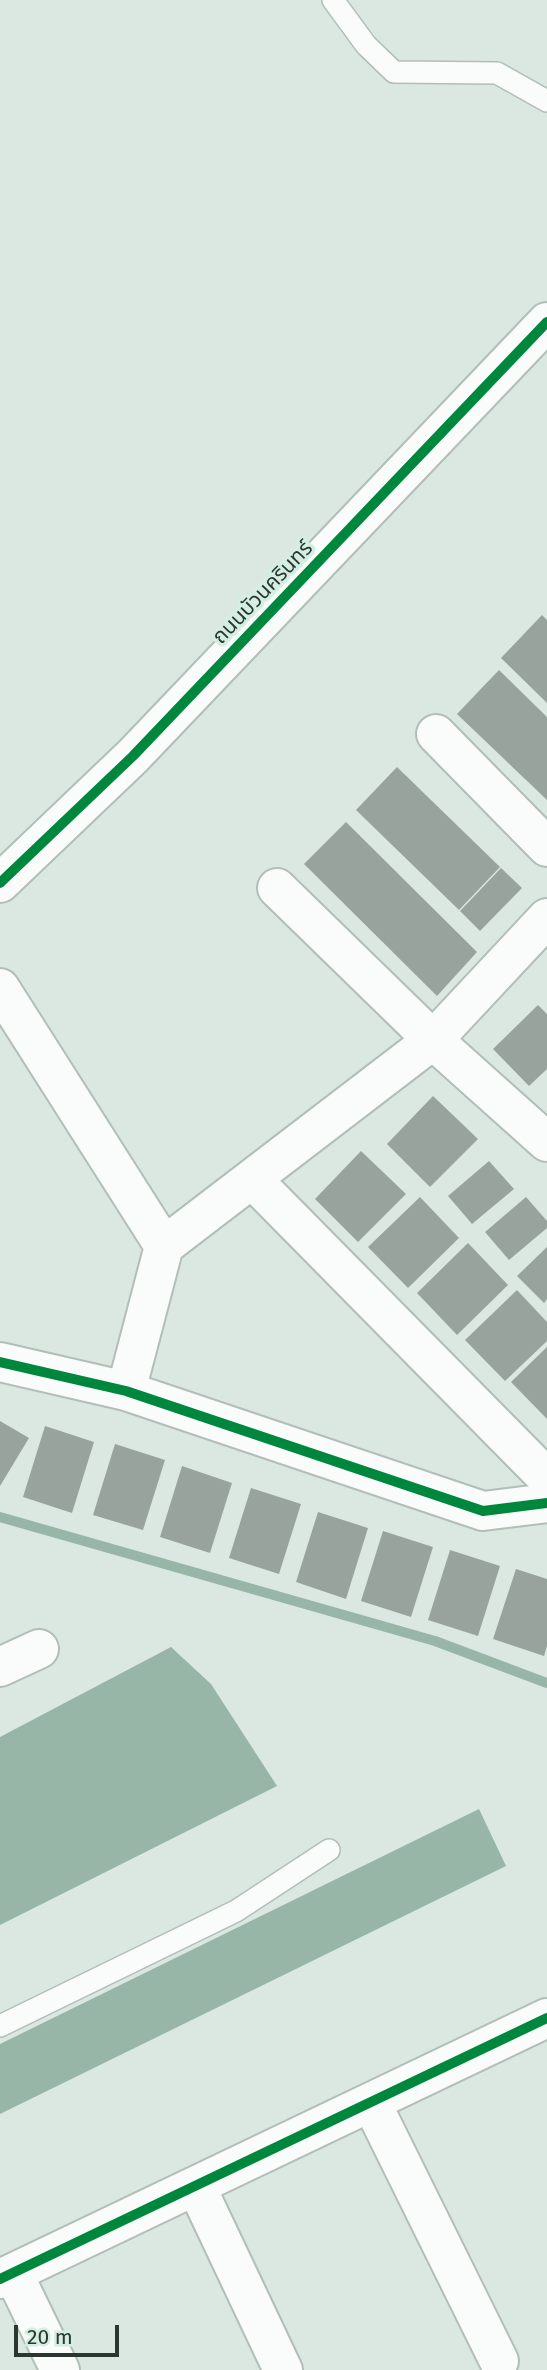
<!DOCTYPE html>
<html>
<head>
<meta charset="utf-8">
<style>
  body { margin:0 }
  #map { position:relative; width:547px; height:2370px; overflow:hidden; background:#dae8e1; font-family:"Fira Sans",sans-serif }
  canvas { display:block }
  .scale { position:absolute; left:14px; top:2325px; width:105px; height:32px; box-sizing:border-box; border:4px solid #2c3631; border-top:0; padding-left:9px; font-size:21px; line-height:24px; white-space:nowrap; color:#2c3631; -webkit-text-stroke:5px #d4eee2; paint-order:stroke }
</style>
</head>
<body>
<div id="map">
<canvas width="547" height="2370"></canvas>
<div class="scale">20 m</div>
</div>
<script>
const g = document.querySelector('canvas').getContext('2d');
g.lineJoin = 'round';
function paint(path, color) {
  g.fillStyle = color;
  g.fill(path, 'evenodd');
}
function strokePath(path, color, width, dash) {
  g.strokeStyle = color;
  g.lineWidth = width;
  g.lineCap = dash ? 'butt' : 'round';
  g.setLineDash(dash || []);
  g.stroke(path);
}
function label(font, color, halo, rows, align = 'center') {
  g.font = font + ' "Fira Sans","Noto Sans Thai",sans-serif';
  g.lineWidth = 7;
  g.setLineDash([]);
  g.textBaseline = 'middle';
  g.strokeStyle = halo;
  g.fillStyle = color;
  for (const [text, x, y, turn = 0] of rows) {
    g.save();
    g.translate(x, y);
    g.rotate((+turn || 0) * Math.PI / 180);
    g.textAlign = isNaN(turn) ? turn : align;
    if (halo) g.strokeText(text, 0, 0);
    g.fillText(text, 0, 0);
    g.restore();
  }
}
paint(new Path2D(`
  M 171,1647 L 211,1684 L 277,1786 L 0,1925 L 0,1737 Z
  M 479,1809 L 506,1866 L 0,2114 L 0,2044 Z`), '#97b6a8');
strokePath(new Path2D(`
  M 0,1517 L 435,1641 L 547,1683`), '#97b6a8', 10);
paint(new Path2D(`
  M 542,615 L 547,620 L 547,703 L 501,658 Z
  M 499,670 L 547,717 L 547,800 L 457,714 Z
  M 397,767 L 500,867 L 459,910 L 356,810 Z
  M 346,822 L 477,952 L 437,996 L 304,864 Z
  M 501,868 L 522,888 L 480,931 L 460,911 Z
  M 538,1005 L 547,1014 L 547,1069 L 529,1086 L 493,1049 Z
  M 433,1096 L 478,1139 L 430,1187 L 387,1144 Z
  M 361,1151 L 406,1194 L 358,1242 L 315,1199 Z
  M 489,1161 L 514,1189 L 472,1224 L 448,1196 Z
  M 420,1197 L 459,1238 L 408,1288 L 368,1247 Z
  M 526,1197 L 547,1221 L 547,1228 L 509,1260 L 485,1232 Z
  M 468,1243 L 508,1285 L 457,1335 L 417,1293 Z
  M 547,1247 L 547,1299 L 544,1303 L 517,1276 Z
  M 517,1290 L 547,1322 L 547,1341 L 505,1381 L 465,1340 Z
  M 547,1347 L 547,1419 L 511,1382 Z
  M 0,1421 L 29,1438 L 0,1486 Z
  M 45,1426 L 94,1442 L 72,1513 L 23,1497 Z
  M 115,1444 L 165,1460 L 143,1530 L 93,1515 Z
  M 182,1466 L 232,1483 L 210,1553 L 160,1537 Z
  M 251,1488 L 301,1504 L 279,1574 L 229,1558 Z
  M 318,1512 L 368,1528 L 346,1599 L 296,1582 Z
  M 383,1531 L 433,1547 L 411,1617 L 361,1601 Z
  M 450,1550 L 500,1566 L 478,1636 L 428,1620 Z
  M 516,1569 L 547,1579 L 547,1646 L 544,1656 L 493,1639 Z`), '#98a39e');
const lane = new Path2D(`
  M 333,0 L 366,45 L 394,72 L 497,73 L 547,101
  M 0,2026 L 236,1911 L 329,1850`);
const street = new Path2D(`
  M 436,734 L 547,847
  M 277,888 L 433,1040 L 547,1142
  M 0,988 L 164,1246 L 126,1391
  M 252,1179 L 547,1478
  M 164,1246 L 433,1040 L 547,918
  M 0,1362 L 126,1391 L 483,1511 L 547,1503
  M 0,1667 L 39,1649
  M 371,2102 L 499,2361
  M 196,2186 L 283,2370
  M 13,2273 L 60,2370
  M 0,2279 L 547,2018`);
const secondary = new Path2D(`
  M 0,883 L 133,756 L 547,322`);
strokePath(lane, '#b2beb8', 24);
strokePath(street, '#b2beb8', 42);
strokePath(secondary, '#b2beb8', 42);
strokePath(lane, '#f9fcfa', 21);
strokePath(street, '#f9fcfa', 38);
strokePath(secondary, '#f9fcfa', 38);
strokePath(new Path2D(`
  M 0,883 L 133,756 L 547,322
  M 0,1362 L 126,1391 L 483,1511 L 547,1503
  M 0,2279 L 547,2018`), '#00873e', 10);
label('21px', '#2c3631', '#d4eee2', [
  ["ถนนบัวนครินทร์",263,593,-46]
]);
</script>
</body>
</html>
